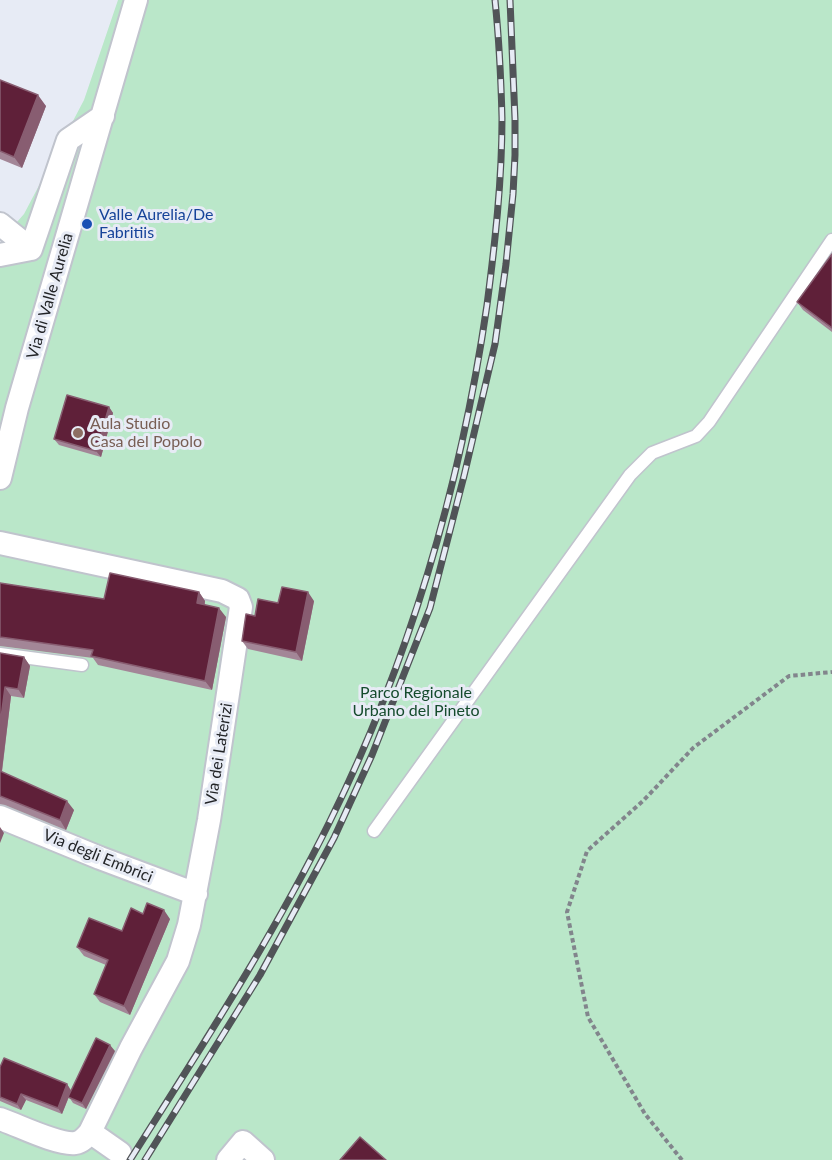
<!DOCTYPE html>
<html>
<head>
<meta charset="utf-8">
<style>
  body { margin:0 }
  canvas { display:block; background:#e7ebf5 }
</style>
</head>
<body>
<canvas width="832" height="1160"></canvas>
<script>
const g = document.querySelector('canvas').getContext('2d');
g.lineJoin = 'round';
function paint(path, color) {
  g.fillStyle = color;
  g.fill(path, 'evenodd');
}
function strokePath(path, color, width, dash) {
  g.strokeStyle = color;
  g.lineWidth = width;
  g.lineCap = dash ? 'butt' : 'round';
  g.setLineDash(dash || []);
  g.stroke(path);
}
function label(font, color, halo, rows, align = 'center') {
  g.font = font + ' Lato,sans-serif';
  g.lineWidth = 6;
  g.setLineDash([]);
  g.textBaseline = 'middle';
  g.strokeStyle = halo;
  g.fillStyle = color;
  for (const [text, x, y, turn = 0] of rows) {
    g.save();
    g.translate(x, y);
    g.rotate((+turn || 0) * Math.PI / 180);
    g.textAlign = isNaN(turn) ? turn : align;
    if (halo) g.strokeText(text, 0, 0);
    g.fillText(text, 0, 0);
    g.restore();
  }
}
paint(new Path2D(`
  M 118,0 L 832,0 L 832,1160 L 0,1160 L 0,245 L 2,239 L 24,214 L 84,100 Z`), '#bae7c9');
const lane = new Path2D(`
  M 0,654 L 82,665
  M 374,831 L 630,475 L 652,453 L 696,436 L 709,422 L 832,240`);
const street = new Path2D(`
  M 0,224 L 31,249
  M 31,249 L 68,140 L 103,116
  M 0,255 L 31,249
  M 0,478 L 17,408 L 136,0
  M 0,543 L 222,591 L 238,599 L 241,607 L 209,820 L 189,925 L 178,961 L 131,1048 L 90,1132 C 86,1137 82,1142 75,1143 C 57,1145 18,1125 0,1119
  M 0,817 L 100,858 L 196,894
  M 90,1132 L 120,1153
  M 228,1160 L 243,1142 L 263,1160`);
strokePath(lane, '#c0c4cd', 15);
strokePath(street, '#c0c4cd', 26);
strokePath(new Path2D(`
  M 682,1160 L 645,1114 L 588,1017 L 567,912 L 587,851 L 643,801 L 693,748 L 789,676 L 832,672`), '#82858c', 4, [4.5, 3]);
strokePath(lane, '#fff', 12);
strokePath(street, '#fff', 22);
const rail = new Path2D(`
  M 130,1160 C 200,1049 272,939 330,821 C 410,659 461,484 487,305 C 495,243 502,181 502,118 C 501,79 499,39 495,0
  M 145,1160 L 260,975 L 334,838 L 372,755 L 430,608 L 464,476 L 495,344 L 506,264 L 513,194 L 515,155 L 515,119 L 510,0`);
strokePath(rail, '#515458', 7);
strokePath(rail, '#e7ebf5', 4.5, [14]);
paint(new Path2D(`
  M 0,80 L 46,106 L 22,168 L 0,159 Z
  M 832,254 L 832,332 L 803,310 L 797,302 Z
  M 109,407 L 113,413 L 101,457 L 59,445 L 54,439 Z
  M 0,583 L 104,599 L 199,592 L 205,601 L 205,605 L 226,617 L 212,690 L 98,665 L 93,658 L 0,646 Z
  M 314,601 L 302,661 L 248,649 L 242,641 L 255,616 L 278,603 Z
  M 0,653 L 24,657 L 30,666 L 24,698 L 11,696 L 2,772 L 74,810 L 66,830 L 5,805 L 0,804 Z
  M 143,914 L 170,919 L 130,1015 L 100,1002 L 94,994 L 106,965 L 84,956 L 77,947 L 122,931 Z
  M 115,1051 L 86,1109 L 73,1103 L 69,1097 L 62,1114 L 26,1100 L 21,1110 L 0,1101 L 0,1067 L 67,1084 L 71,1090 Z`), '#a38697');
paint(new Path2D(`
  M 38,95 L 46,106 L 22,168 L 14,157 Z
  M 109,407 L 113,413 L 101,457 L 96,451 Z
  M 199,592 L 205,601 L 203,612 L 197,603 Z
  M 308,592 L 314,601 L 302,661 L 296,652 Z
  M 219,608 L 226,617 L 212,690 L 205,681 Z
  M 24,657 L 30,666 L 24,698 L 18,689 Z
  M 5,687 L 11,696 L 1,778 L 0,777 L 0,726 Z
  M 67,801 L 74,810 L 66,830 L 60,820 Z
  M 0,827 L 4,833 L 0,843 Z
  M 164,910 L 170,919 L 130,1015 L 124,1006 Z
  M 110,1045 L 115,1051 L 86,1109 L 82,1103 Z
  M 67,1084 L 71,1091 L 62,1114 L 58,1108 Z
  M 21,1094 L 26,1100 L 21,1110 L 17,1104 Z`), '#885d71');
const building = new Path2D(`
  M 0,80 L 38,95 L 14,157 L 0,151 Z
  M 832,254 L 832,328 L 797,302 Z
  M 67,395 L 109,407 L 96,451 L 54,439 Z
  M 110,573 L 199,592 L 197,603 L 219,608 L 205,681 L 91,656 L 93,650 L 0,637 L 0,583 L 104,599 Z
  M 282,587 L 308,592 L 296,652 L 242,641 L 246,614 L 255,616 L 258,599 L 278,603 Z
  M 0,653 L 24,657 L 18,689 L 5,687 L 0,726 Z
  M 0,771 L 67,801 L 60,820 L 0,796 Z
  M 147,903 L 164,910 L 124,1006 L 94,994 L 108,960 L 77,947 L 89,918 L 122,931 L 131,908 L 143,914 Z
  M 96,1038 L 110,1045 L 82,1103 L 68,1097 Z
  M 4,1058 L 67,1084 L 58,1108 L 21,1094 L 17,1104 L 0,1097 L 0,1067 Z
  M 360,1137 L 386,1160 L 340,1160 Z`);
paint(building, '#5f2039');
strokePath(building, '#885d71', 1.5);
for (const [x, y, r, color] of [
  [87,224,6,"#1a4fb4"],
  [78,433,6,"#8d6e63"]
]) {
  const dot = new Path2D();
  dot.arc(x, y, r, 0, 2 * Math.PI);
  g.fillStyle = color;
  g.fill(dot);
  strokePath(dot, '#e7ebf5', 2);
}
label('16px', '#164399', '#e7ebf5', [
  ["Valle Aurelia/De",99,215],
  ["Fabritiis",99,233]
], 'left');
label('16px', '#222427', '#e7ebf5', [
  ["Via di Valle Aurelia",50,296,-74],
  ["Via dei Laterizi",219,754,-81],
  ["Via degli Embrici",98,856,22]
]);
label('16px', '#785e54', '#e7ebf5', [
  ["Aula Studio",90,424],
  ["Casa del Popolo",90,442]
], 'left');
label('16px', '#154b2d', '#e7ebf5', [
  ["Parco Regionale",416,693],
  ["Urbano del Pineto",416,711]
]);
</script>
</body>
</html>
